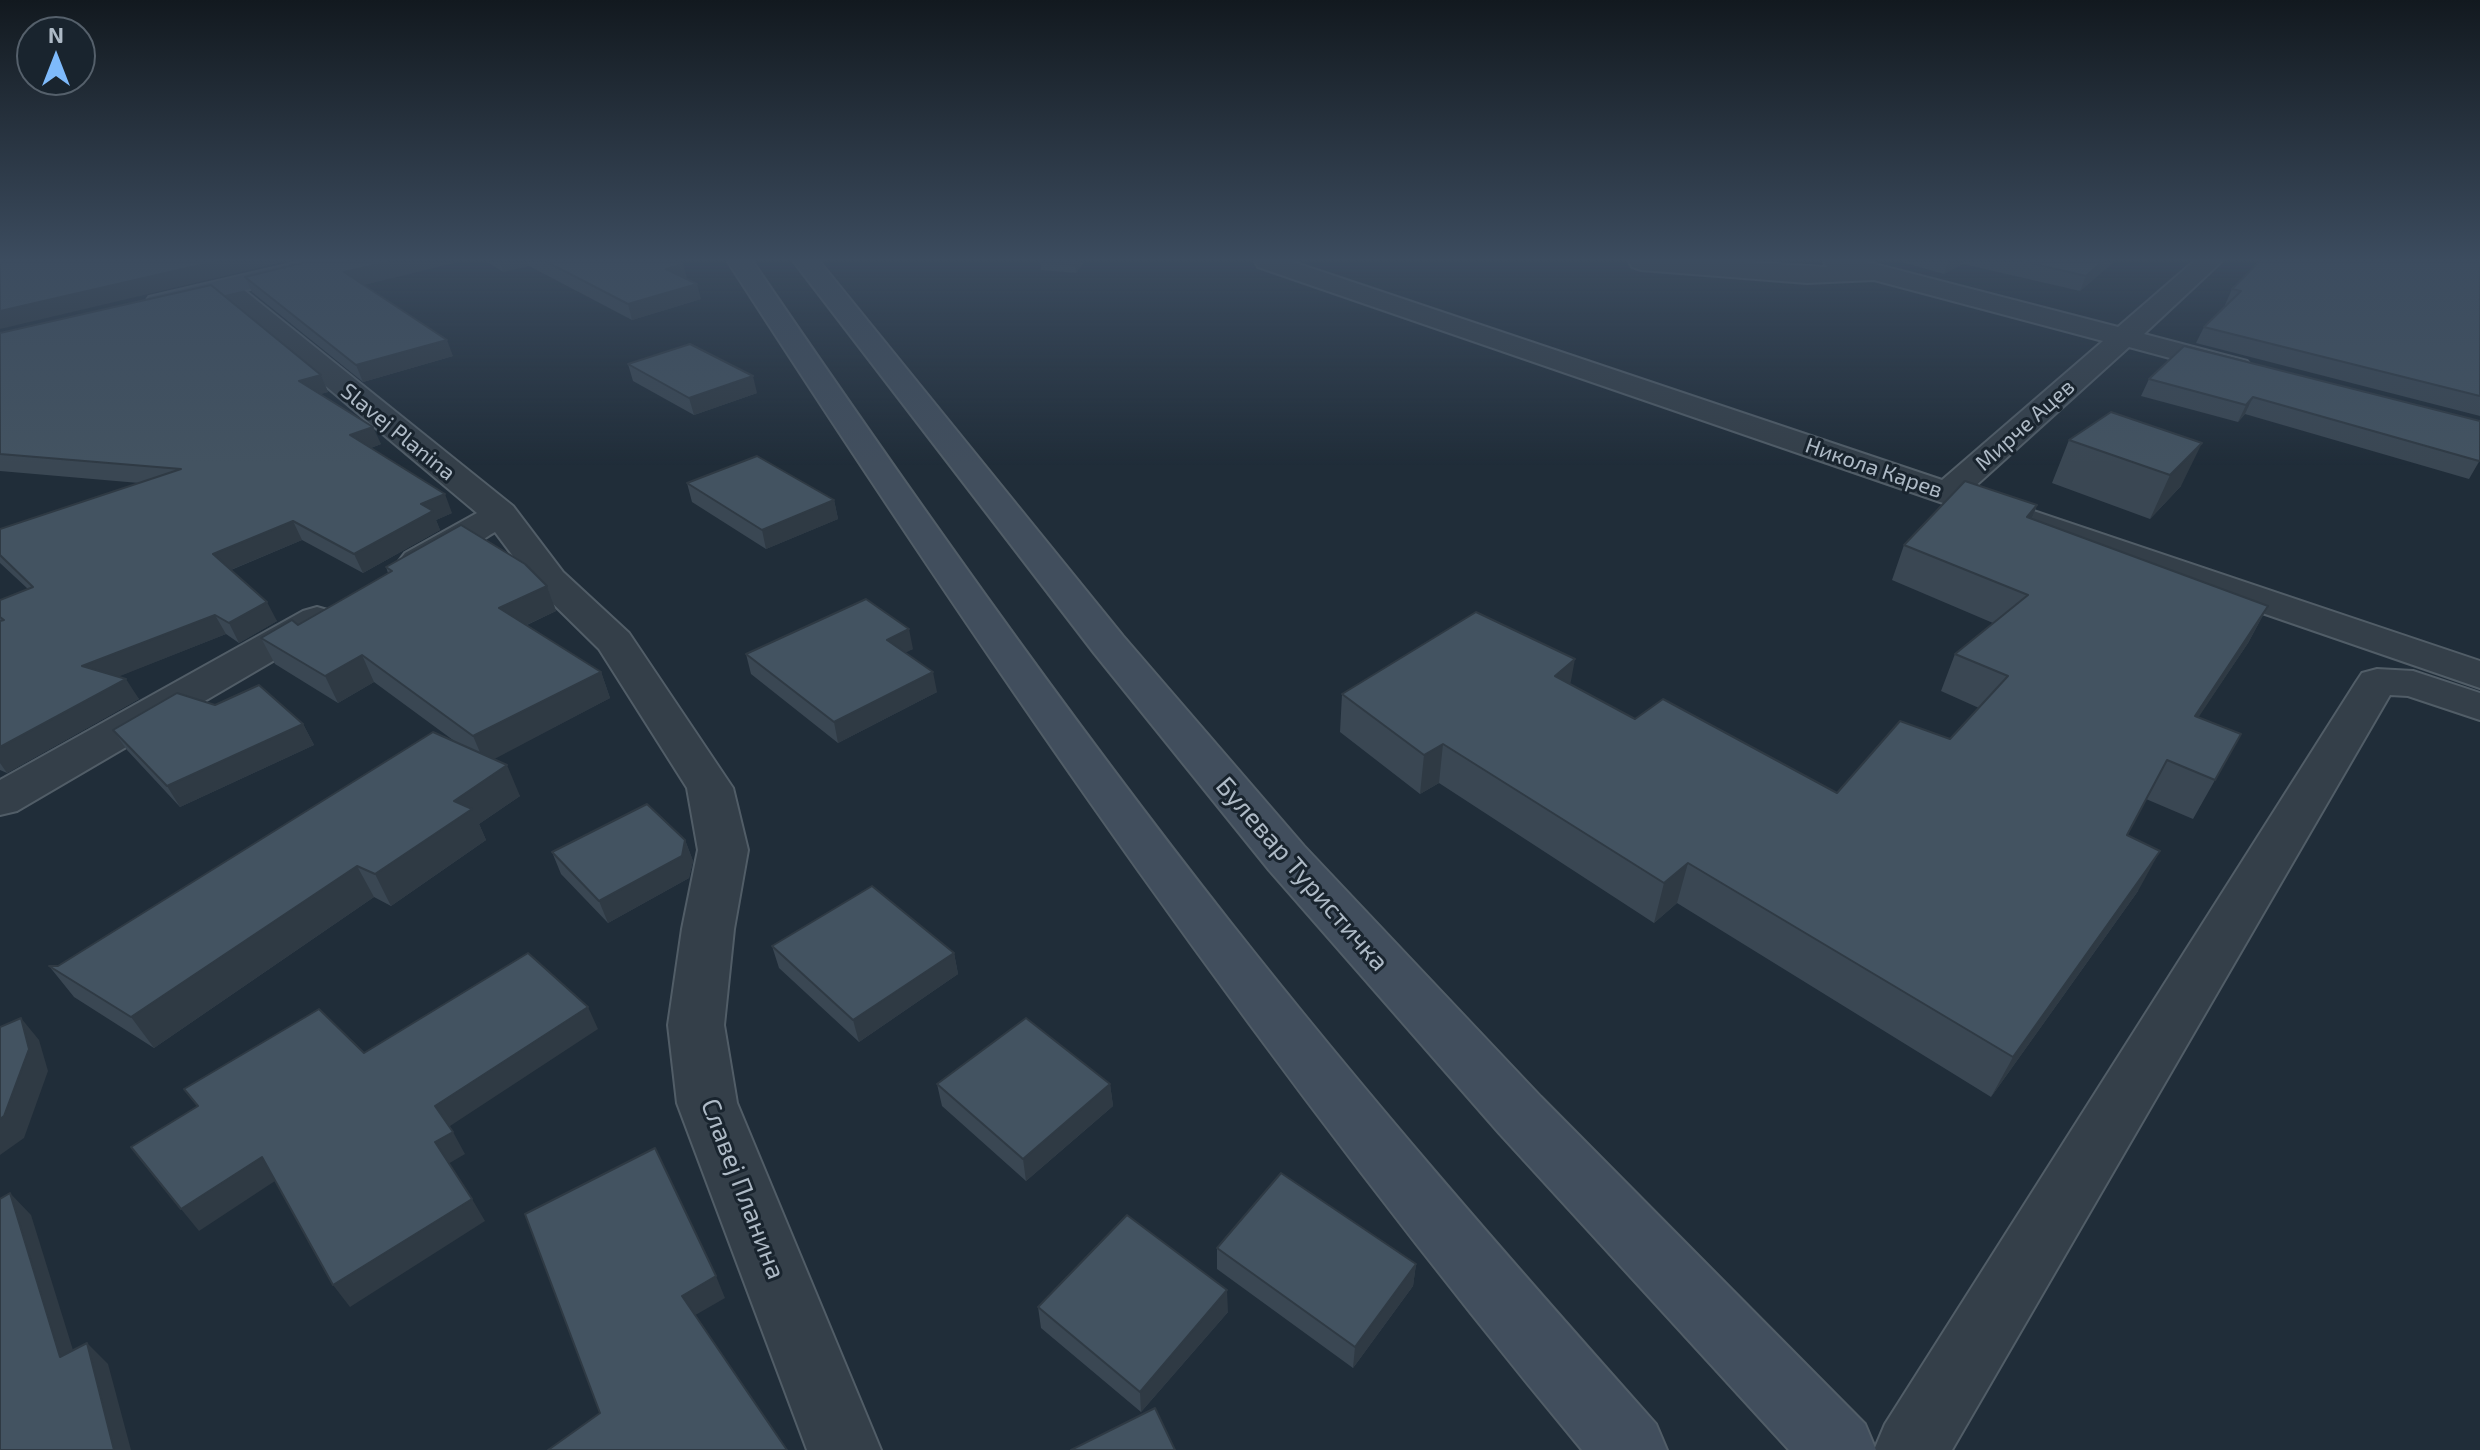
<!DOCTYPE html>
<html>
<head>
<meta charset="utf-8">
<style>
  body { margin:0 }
  #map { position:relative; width:2480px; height:1450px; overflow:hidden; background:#202d39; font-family:"Exo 2",sans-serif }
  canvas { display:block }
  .north { position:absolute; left:16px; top:16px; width:80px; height:80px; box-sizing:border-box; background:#19242e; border:2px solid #55606b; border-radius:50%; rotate:0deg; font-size:22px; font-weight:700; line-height:32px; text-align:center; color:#aebac6 }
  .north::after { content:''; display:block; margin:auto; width:28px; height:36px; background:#7ebafb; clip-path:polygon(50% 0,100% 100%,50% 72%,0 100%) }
</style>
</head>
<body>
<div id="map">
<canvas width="2480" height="1450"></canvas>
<div class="north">N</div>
</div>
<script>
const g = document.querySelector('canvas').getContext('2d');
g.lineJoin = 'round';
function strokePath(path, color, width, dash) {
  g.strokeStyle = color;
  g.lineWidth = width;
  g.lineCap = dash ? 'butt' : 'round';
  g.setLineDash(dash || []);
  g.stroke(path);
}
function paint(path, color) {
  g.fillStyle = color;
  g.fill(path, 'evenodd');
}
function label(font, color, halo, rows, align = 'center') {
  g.font = font + ' "Exo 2",sans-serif';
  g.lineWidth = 6;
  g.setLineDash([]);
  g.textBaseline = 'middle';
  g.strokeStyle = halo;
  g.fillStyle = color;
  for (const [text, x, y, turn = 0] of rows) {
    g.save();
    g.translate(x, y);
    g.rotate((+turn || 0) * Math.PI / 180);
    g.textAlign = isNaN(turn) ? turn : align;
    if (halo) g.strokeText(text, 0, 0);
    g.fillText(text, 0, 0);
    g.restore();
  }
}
const street = new Path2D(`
  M 1255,262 L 1293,262 L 1942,480 L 2103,341 L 1874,280 L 1807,283 L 1641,270 L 1632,267 L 1629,262 L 1744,262 L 1827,267 L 1824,262 L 1867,262 L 2118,327 L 2193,262 L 2221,262 L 2144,334 L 2247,361 L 2252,367 L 2247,373 L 2237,376 L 2129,347 L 1971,490 L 2480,661 L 2480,688 L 1258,267 Z
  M 225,280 L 234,282 L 513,506 L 563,572 L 629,633 L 733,788 L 748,850 L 734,929 L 724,1025 L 737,1103 L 881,1450 L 807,1450 L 677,1103 L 668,1025 L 682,929 L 698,850 L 687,788 L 599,649 L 537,588 L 495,532 C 469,547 436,577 405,569 L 399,561 L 405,553 L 477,513 L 216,294 L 212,288 L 216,282 Z
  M 317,607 L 331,611 L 337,619 L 331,627 L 17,811 L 0,815 L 0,780 L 303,611 Z
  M 2377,669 L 2413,671 L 2480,693 L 2480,720 L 2408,696 L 2390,695 L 1952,1450 L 1874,1450 L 1885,1424 L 2356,682 L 2362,673 Z`);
const secondary = new Path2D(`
  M 299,262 L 346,262 L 343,267 L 158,311 L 149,309 L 145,303 L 149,297 Z
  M 728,262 L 753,262 C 906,486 1062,708 1230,922 C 1366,1095 1510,1260 1656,1424 L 1667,1450 L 1582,1450 C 1270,1074 993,673 728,262 Z
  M 794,262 L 820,262 L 1123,636 L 1304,846 L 1541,1097 L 1865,1424 L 1876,1450 L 1789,1450 L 1499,1133 L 1269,870 L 1094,653 Z`);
strokePath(street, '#515d67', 4);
strokePath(secondary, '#515d67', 4);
paint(street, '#343f49');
paint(secondary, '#414e5d');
paint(new Path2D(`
  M 306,262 L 458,262 L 363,285 L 453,356 L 363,382 L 252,292 L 245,277 Z
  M 487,262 L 680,262 L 683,264 L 687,279 L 701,299 L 632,320 L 529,266 L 503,272 Z
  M 1040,262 L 1084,262 L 1076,273 L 1041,270 Z
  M 1901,262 L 2114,262 L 2080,291 L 1963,264 L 1944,274 Z
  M 2480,262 L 2480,416 L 2196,343 L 2204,327 L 2227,305 L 2225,305 L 2232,289 Z
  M 0,333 L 321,375 L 328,392 L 320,394 L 381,444 L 371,448 L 452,513 L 436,520 L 440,530 L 363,573 L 302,540 L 231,570 L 277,621 L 239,643 L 226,634 L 119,676 L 139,699 L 7,773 L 0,770 L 0,600 L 28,589 L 0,563 L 0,529 L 139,483 L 0,471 Z
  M 628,364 L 757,393 L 694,415 L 633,381 Z
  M 2149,379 L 2480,421 L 2480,460 L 2469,479 L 2245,414 L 2238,422 L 2141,396 Z
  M 2111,412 L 2181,486 L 2150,519 L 2052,483 L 2069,440 Z
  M 687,483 L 834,500 L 838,519 L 766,549 L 692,502 Z
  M 2037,505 L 2032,519 L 2268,606 L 2248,643 L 2198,717 L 2241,734 L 2193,819 L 2146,799 L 2127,835 L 2138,891 L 1991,1097 L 1677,903 L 1654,923 L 1439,783 L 1420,794 L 1340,732 L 1342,694 L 1570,684 L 1635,719 L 1837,793 L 1950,739 L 1979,708 L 1941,691 L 1955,654 L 1993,623 L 1892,580 L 1904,545 Z
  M 386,567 L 547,586 L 556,611 L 527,625 L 601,672 L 610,698 L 493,759 L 520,796 L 479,824 L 486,840 L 391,906 L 374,897 L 154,1048 L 74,997 L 49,966 L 58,966 L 457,743 L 374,682 L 338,703 L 275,664 L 261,638 L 298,625 L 388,573 Z
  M 913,649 L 905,652 L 937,692 L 838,743 L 751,674 L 746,654 Z
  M 215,705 L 303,724 L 314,745 L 180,807 L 127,750 L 113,730 Z
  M 685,840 L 693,861 L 689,878 L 608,923 L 561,874 L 552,852 Z
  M 772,946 L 954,953 L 958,974 L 859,1042 L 779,968 Z
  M 937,1084 L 1110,1084 L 1113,1106 L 1026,1181 L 942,1106 Z
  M 1217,1248 L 1416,1264 L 1413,1286 L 1353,1368 L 1217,1269 Z
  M 1038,1307 L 1228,1312 L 1141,1412 L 1041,1328 Z`), '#3a4753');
paint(new Path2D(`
  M 213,262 L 284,262 L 0,329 L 0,311 Z
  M 388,262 L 458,262 L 351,288 L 344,272 Z
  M 500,262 L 528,262 L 529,266 L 503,272 Z
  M 1077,262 L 1084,262 L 1076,273 L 1075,265 Z
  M 1948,262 L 1963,262 L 1963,264 L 1944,274 Z
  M 2102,262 L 2114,262 L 2080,291 L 2086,276 Z
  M 683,264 L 687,279 L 666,269 Z
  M 697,284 L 701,299 L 632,320 L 628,304 Z
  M 447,340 L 453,356 L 363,382 L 356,365 Z
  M 321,375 L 328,392 L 306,398 L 299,381 Z
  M 753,376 L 757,393 L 694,415 L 689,398 Z
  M 2253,397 L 2245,414 L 2238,422 L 2246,405 Z
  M 373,427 L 381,444 L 357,453 L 350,435 Z
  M 2202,443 L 2181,486 L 2150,519 L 2170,475 Z
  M 445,494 L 452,513 L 436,520 L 440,530 L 363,573 L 354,554 L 421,504 Z
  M 834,500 L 838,519 L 766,549 L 762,530 Z
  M 2037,505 L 2024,539 L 2027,517 Z
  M 293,521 L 302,540 L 223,573 L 213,554 Z
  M 547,586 L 556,611 L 509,633 L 499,608 Z
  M 267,602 L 277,621 L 239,643 L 229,623 Z
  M 2268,606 L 2248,643 L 2174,754 L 2195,716 Z
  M 215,615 L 226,634 L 95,686 L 82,666 Z
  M 909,629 L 913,649 L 891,660 L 887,640 Z
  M 362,655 L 374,682 L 338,703 L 325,676 Z
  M 1575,659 L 1568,697 L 1555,676 Z
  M 601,672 L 610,698 L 485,764 L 473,736 Z
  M 933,672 L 937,692 L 838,743 L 834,722 Z
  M 126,679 L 139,699 L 7,773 L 0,763 L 0,747 Z
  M 303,724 L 314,745 L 180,807 L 167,786 Z
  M 1443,744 L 1439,783 L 1420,794 L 1424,755 Z
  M 507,765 L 520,796 L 479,824 L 486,840 L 391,906 L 375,874 L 454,801 Z
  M 685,840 L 693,861 L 689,878 L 608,923 L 599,901 Z
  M 2160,851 L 2138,891 L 1991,1097 L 2013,1057 Z
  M 1688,863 L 1677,903 L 1654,923 L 1664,883 Z
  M 357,866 L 374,897 L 154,1048 L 131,1017 Z
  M 954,953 L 958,974 L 859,1042 L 853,1020 Z
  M 588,1007 L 598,1029 L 447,1128 L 435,1106 Z
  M 21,1018 L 39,1040 L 48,1071 L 24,1138 L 0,1155 L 0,1119 Z
  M 1110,1084 L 1113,1106 L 1026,1181 L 1023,1159 Z
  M 453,1132 L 465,1154 L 448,1164 L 435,1142 Z
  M 262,1157 L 278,1179 L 199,1231 L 181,1209 Z
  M 10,1193 L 31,1215 L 82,1379 L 60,1357 Z
  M 472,1199 L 485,1221 L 350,1307 L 333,1285 Z
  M 1416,1264 L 1413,1286 L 1353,1368 L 1355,1347 Z
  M 716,1276 L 725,1298 L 692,1317 L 682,1296 Z
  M 1227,1290 L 1228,1312 L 1141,1412 L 1140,1392 Z
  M 87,1343 L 108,1364 L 131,1450 L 114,1450 Z`), '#2f3a44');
const building = new Path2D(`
  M 0,262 L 213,262 L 0,311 Z
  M 306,262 L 388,262 L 344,272 L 447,340 L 356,365 L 245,277 Z
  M 547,262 L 680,262 L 683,264 L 666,269 L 697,284 L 628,304 Z
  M 1040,262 L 1077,262 L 1075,265 Z
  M 2026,262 L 2102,262 L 2086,276 Z
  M 2259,262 L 2480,262 L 2480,396 L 2204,327 L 2241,291 L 2232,289 Z
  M 211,285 L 321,375 L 299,381 L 373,427 L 350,435 L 445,494 L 421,504 L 433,511 L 354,554 L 293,521 L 213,554 L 267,602 L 229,623 L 215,615 L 82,666 L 126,679 L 0,747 L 0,621 L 4,620 L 0,617 L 0,600 L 33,587 L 0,555 L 0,529 L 181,469 L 0,454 L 0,333 Z
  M 690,344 L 753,376 L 689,398 L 628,364 Z
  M 2184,346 L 2480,421 L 2480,460 L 2479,461 L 2253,397 L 2246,405 L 2149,379 Z
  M 2111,412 L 2202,443 L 2170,475 L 2069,440 Z
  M 757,456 L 834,500 L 762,530 L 687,483 Z
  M 1965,481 L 2037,505 L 2027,517 L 2268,606 L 2195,716 L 2241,734 L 2215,780 L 2167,760 L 2127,835 L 2160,851 L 2013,1057 L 1688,863 L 1664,883 L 1443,744 L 1424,755 L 1342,694 L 1476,612 L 1575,659 L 1555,676 L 1635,719 L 1663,699 L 1837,793 L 1900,721 L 1950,739 L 2008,676 L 1955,654 L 2028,595 L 1904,545 Z
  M 461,525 L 525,564 L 547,586 L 499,608 L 601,672 L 473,736 L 362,655 L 325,676 L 261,638 L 292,620 L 298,625 L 392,571 L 386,567 Z
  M 866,599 L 909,629 L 887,640 L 933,672 L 834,722 L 746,654 Z
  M 259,685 L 303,724 L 167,786 L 113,730 L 177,693 L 215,705 Z
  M 433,732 L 507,765 L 454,801 L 472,809 L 375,874 L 357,866 L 131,1017 L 49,966 L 58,966 Z
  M 647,804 L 685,840 L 682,856 L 599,901 L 552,852 Z
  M 872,886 L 954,953 L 853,1020 L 772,946 Z
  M 528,953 L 588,1007 L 435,1106 L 453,1132 L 435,1142 L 472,1199 L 333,1285 L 262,1157 L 181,1209 L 131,1147 L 198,1106 L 184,1089 L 319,1009 L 364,1053 Z
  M 21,1018 L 29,1049 L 4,1116 L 0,1119 L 0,1027 Z
  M 1026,1018 L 1110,1084 L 1023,1159 L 937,1084 Z
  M 655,1148 L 716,1276 L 682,1296 L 787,1450 L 548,1450 L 600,1413 L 525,1214 Z
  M 1281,1173 L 1416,1264 L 1355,1347 L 1217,1248 Z
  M 10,1193 L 60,1357 L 87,1343 L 114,1450 L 0,1450 L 0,1199 Z
  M 1127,1215 L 1227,1290 L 1140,1392 L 1038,1307 Z
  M 1155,1408 L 1175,1450 L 1071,1450 Z`);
paint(building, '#435361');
strokePath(building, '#2f3a44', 2);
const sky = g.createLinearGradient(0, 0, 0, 465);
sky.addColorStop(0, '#12191f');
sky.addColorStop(0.56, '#3c4c5f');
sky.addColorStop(1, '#3c4c5f00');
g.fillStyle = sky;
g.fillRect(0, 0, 2480, 465);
label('22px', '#aebac6', '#19242e', [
  ["Мирче Ацев",2025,425,-42],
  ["Slavej Planina",398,432,39],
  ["Никола Карев",1874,468,19]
]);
label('26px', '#aebac6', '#19242e', [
  ["Булевар Туристичка",1302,874,49],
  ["Славеј Планина",743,1189,69]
]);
</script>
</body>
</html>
